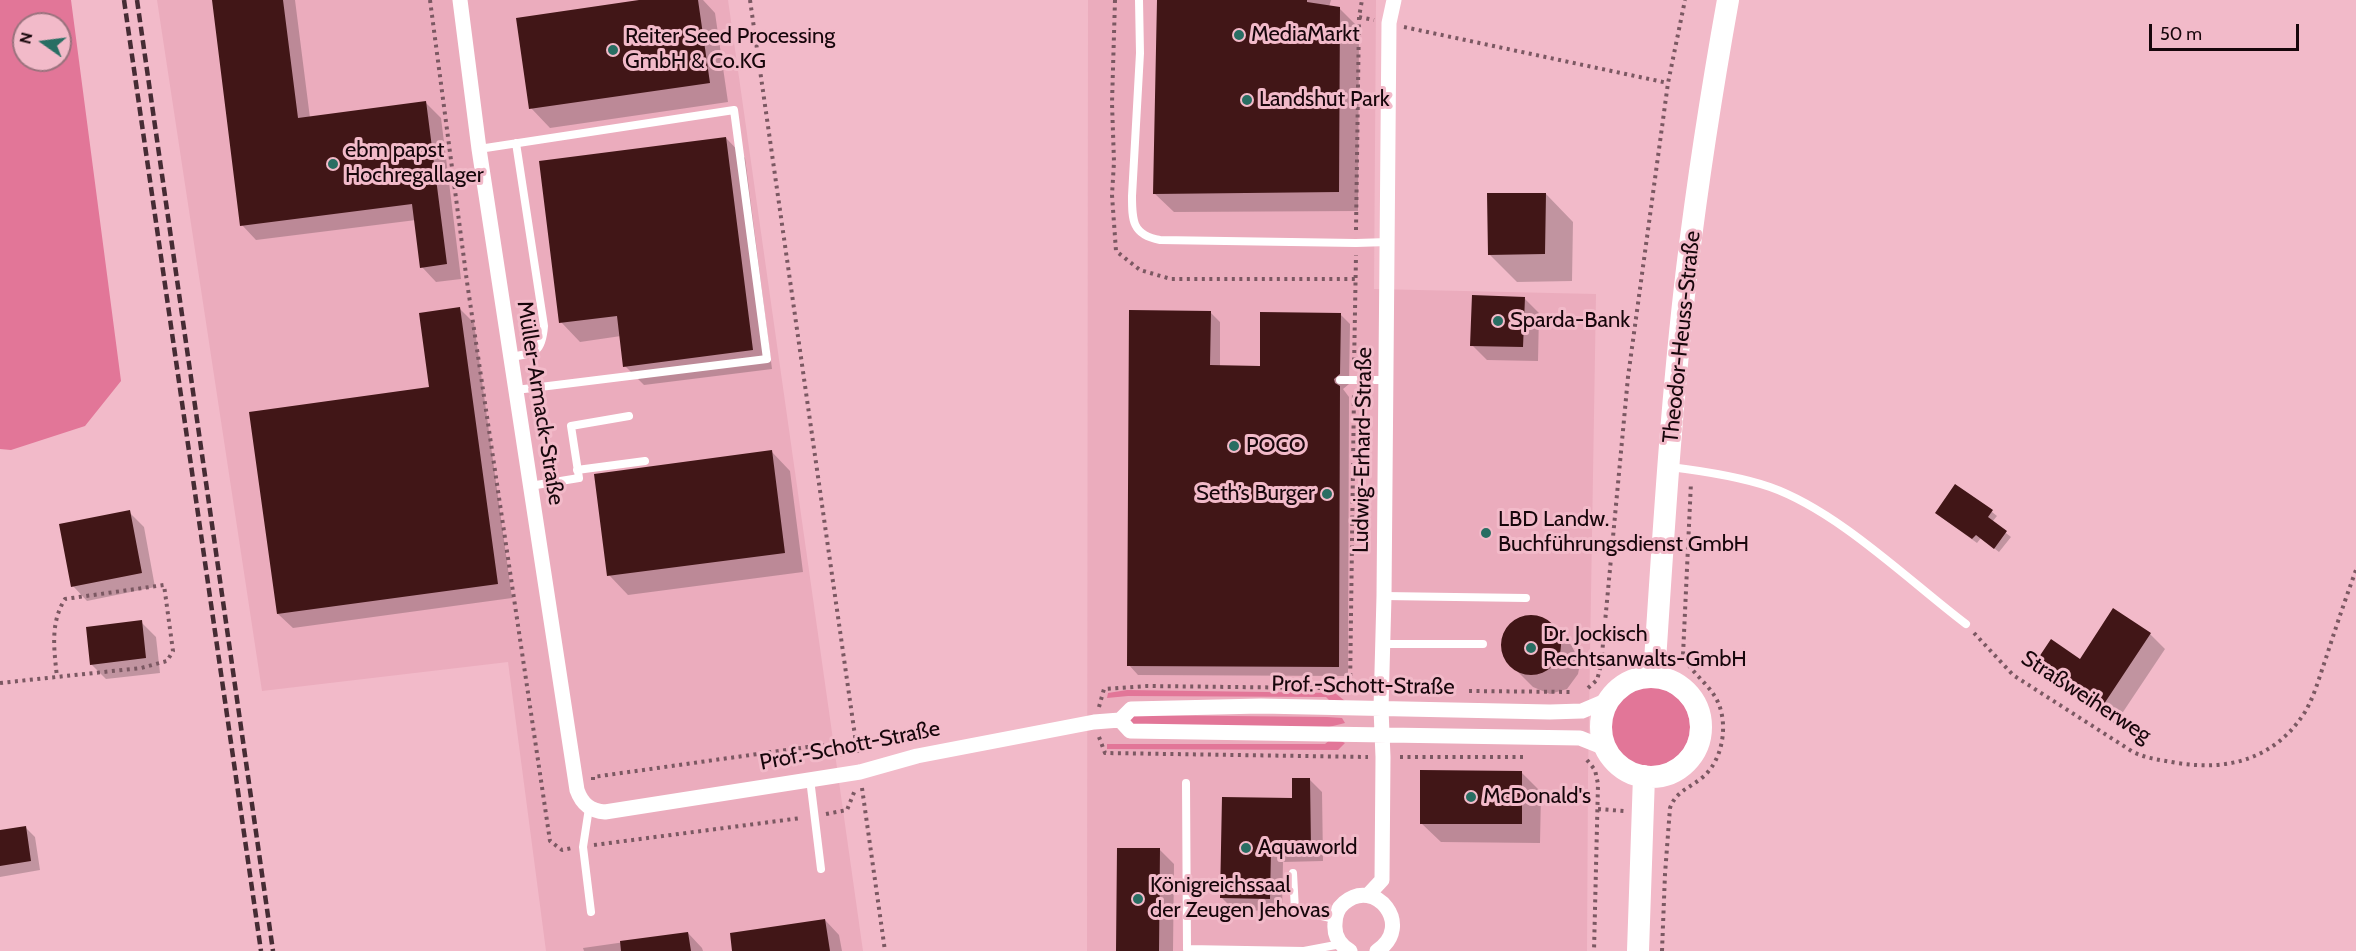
<!DOCTYPE html>
<html>
<head>
<meta charset="utf-8">
<style>
  body { margin:0 }
  #map { position:relative; width:2356px; height:951px; overflow:hidden; background:#f2bac9; font-family:Cabin,sans-serif }
  canvas { display:block }
  .north { position:absolute; left:12px; top:12px; width:60px; height:60px; box-sizing:border-box; background:#f2bac9; border:2px solid #9a727d; border-radius:50%; rotate:284deg; font-size:16px; font-weight:700; line-height:24px; text-align:center; color:#17060b }
  .north::after { content:''; display:block; margin:auto; width:21px; height:27px; background:#286e63; clip-path:polygon(50% 0,100% 100%,50% 72%,0 100%) }
  .scale { position:absolute; left:2149px; top:24px; width:150px; height:27px; box-sizing:border-box; border:3px solid #17060b; border-top:0; padding-left:8px; font-size:18px; line-height:21px; white-space:nowrap; color:#17060b; -webkit-text-stroke:4px #f2bac9; paint-order:stroke }
</style>
</head>
<body>
<div id="map">
<canvas width="2356" height="951"></canvas>
<div class="north">N</div>
<div class="scale">50 m</div>
</div>
<script>
const g = document.querySelector('canvas').getContext('2d');
g.lineJoin = 'round';
function paint(path, color) {
  g.fillStyle = color;
  g.fill(path, 'evenodd');
}
function strokePath(path, color, width, dash) {
  g.strokeStyle = color;
  g.lineWidth = width;
  g.lineCap = dash ? 'butt' : 'round';
  g.setLineDash(dash || []);
  g.stroke(path);
}
function label(font, color, halo, rows, align = 'center') {
  g.font = font + ' Cabin,sans-serif';
  g.lineWidth = 6;
  g.setLineDash([]);
  g.textBaseline = 'middle';
  g.strokeStyle = halo;
  g.fillStyle = color;
  for (const [text, x, y, turn = 0] of rows) {
    g.save();
    g.translate(x, y);
    g.rotate((+turn || 0) * Math.PI / 180);
    g.textAlign = isNaN(turn) ? turn : align;
    if (halo) g.strokeText(text, 0, 0);
    g.fillText(text, 0, 0);
    g.restore();
  }
}
paint(new Path2D(`
  M 157,0 L 728,0 L 863,951 L 546,951 L 508,662 L 262,691 Z
  M 1088,0 L 1376,0 L 1374,289 L 1596,294 L 1588,775 L 1587,951 L 1087,951 Z`), '#ebacbd');
paint(new Path2D(`
  M 0,0 L 71,0 L 121,381 L 85,426 L 11,450 L 0,449 ZM 24,24 L 60,24 L 60,60 L 24,60 Z
  M1610 727a40 40 0 1 1 80 0a40 40 0 1 1-80 0Z
  M 1127,690 L 1335,693 L 1345,701 L 1333,704 L 1326,697 L 1128,696 L 1107,698 L 1108,693 Z
  M 1135,715 L 1327,717 L 1342,718 L 1345,723 L 1329,727 L 1134,725 L 1130,721 Z
  M 1331,739 L 1339,740 L 1345,743 L 1338,750 L 1107,749 L 1107,744 L 1325,744 Z`), '#e27698');
paint(new Path2D(`
  M 214,0 L 295,0 L 310,118 L 426,103 L 441,118 L 461,279 L 436,282 L 422,267 L 416,220 L 256,240 L 242,225 Z
  M 650,0 L 703,0 L 715,13 L 728,102 L 550,128 L 531,108 Z
  M 1158,0 L 1331,0 L 1329,7 L 1340,9 L 1359,28 L 1358,211 L 1174,212 L 1154,193 Z
  M 726,138 L 745,158 L 772,369 L 644,385 L 625,366 L 621,336 L 580,342 L 561,322 Z
  M 1546,194 L 1573,222 L 1572,281 L 1517,282 L 1489,254 Z
  M 1524,298 L 1539,313 L 1538,361 L 1487,360 L 1472,345 Z
  M 460,309 L 474,323 L 512,598 L 293,628 L 278,614 L 430,389 Z
  M 1210,312 L 1220,322 L 1220,367 L 1262,367 L 1340,314 L 1350,324 L 1349,384 L 1343,389 L 1349,397 L 1348,676 L 1138,675 L 1129,665 Z
  M 771,451 L 790,471 L 803,572 L 628,595 L 609,575 Z
  M 1956,486 L 1992,512 L 1997,516 L 1992,522 L 2011,537 L 1999,552 L 1981,538 L 1977,543 L 1941,517 Z
  M 129,512 L 144,527 L 155,587 L 87,601 L 73,586 Z
  M 2114,610 L 2150,634 L 2165,649 L 2115,724 L 2050,681 L 2035,666 L 2080,661 Z
  M 1527,617 L 1536,617 L 1553,626 L 1572,646 L 1580,664 L 1578,674 L 1567,689 L 1550,694 L 1533,687 L 1513,667 L 1503,651 L 1502,642 L 1510,626 L 1517,620 Z
  M 141,622 L 156,637 L 160,673 L 106,679 L 91,664 Z
  M 1522,773 L 1541,792 L 1540,843 L 1441,842 L 1421,823 Z
  M 1310,780 L 1322,792 L 1323,861 L 1283,862 L 1282,911 L 1234,910 L 1222,898 Z
  M 25,827 L 35,837 L 40,870 L 0,877 L 0,831 Z
  M 1159,849 L 1174,864 L 1173,951 L 1117,951 Z
  M 825,920 L 839,935 L 842,951 L 734,951 Z
  M 688,933 L 702,948 L 703,951 L 584,951 L 583,948 Z`), '#0003');
paint(new Path2D(`
  M 212,0 L 283,0 L 298,118 L 426,101 L 447,264 L 420,268 L 412,204 L 240,226 Z
  M 639,0 L 698,0 L 710,83 L 529,109 L 516,18 Z
  M 1157,0 L 1307,0 L 1307,2 L 1340,7 L 1339,192 L 1153,194 Z
  M 726,137 L 753,350 L 623,367 L 617,316 L 559,323 L 539,161 Z
  M 1487,193 L 1546,193 L 1545,254 L 1488,255 Z
  M 1472,295 L 1525,297 L 1523,347 L 1470,346 Z
  M 460,307 L 498,584 L 277,614 L 249,412 L 429,387 L 419,313 Z
  M 1129,310 L 1211,311 L 1210,365 L 1260,366 L 1260,312 L 1341,313 L 1340,374 L 1334,379 L 1335,383 L 1340,386 L 1339,667 L 1127,666 Z
  M 772,450 L 785,553 L 607,576 L 594,474 Z
  M 1955,484 L 1993,510 L 1988,517 L 2007,531 L 1994,549 L 1976,535 L 1972,539 L 1935,513 Z
  M 130,510 L 142,573 L 71,587 L 59,524 Z
  M 2113,608 L 2151,633 L 2100,710 L 2033,666 L 2051,639 L 2080,659 Z
  M1501 645a30 30 0 1 1 60 0a30 30 0 1 1-60 0Z
  M 142,620 L 146,658 L 90,665 L 86,627 Z
  M 1420,770 L 1522,771 L 1522,824 L 1420,824 Z
  M 1292,778 L 1310,778 L 1311,849 L 1271,850 L 1270,899 L 1220,898 L 1222,797 L 1292,798 Z
  M 26,826 L 31,861 L 0,866 L 0,830 Z
  M 1117,848 L 1160,848 L 1159,951 L 1116,951 Z
  M 825,919 L 830,951 L 732,951 L 730,933 Z
  M 688,932 L 691,951 L 621,951 L 620,941 Z`), '#411617');
strokePath(new Path2D(`
  M 430,0 L 467,282 L 550,841 L 562,850 L 572,848
  M 750,0 L 858,757
  M 1115,0 L 1112,103 L 1114,162 L 1112,195 L 1116,251 L 1140,270 L 1171,279 L 1355,279
  M 1359,17 L 1374,20
  M 1404,27 L 1668,83
  M 1356,230 L 1359,17 L 1362,0
  M 1354,368 L 1356,255
  M 1974,633 L 2013,675 L 2133,752 C 2148,759 2161,760 2177,763 C 2229,771 2275,759 2305,712 C 2314,697 2319,678 2325,661 C 2335,630 2345,600 2356,570
  M 1604,634 L 1638,636
  M 0,683 L 141,668 L 167,661 L 173,651 L 164,585 L 65,599 C 50,623 54,649 57,677
  M 1588,688 L 1597,680 L 1601,665 L 1628,377 L 1668,83 L 1685,0
  M 1350,691 L 1354,393
  M 1469,691 L 1572,692
  M 1099,707 L 1104,689 L 1147,686 L 1320,688
  M 1099,737 L 1105,753 L 1368,757
  M 1400,757 L 1527,757
  M 1587,760 L 1595,770 L 1598,784 L 1594,951
  M 593,780 L 593,777 L 822,745 L 839,751 L 844,757
  M 862,788 L 885,951
  M 1598,809 L 1624,811
  M 826,814 L 847,810 L 855,790
  M 594,845 L 801,818
  M 1662,951 L 1665,874 L 1670,808 C 1676,791 1690,788 1703,777 C 1724,759 1730,719 1714,695 C 1705,681 1690,671 1683,655 L 1691,482`), '#7b5862', 4, [3, 4.5]);
strokePath(new Path2D(`
  M 1139,0 L 1140,53 L 1132,196 C 1132,220 1132,235 1160,240 L 1356,243 L 1388,242
  M 479,149 L 734,110 L 767,359 L 516,390
  M 511,357 C 535,353 542,353 544,326 L 516,143
  M 1340,380 L 1386,380
  M 1670,467 C 1703,471 1738,476 1770,487 C 1838,511 1908,580 1966,624
  M 577,470 L 645,461
  M 530,486 L 579,478 L 571,426 L 629,416
  M 1384,596 L 1526,598
  M 1382,644 L 1483,644
  M 810,779 L 821,869
  M 1186,783 L 1187,949 L 1304,951 L 1341,944
  M 589,808 L 583,847 L 591,912
  M 1293,873 L 1295,910 L 1335,919`), '#fff', 8);
strokePath(new Path2D(`
  M 460,0 L 479,149 L 577,790 C 582,804 590,811 605,812 L 860,772 L 917,756 L 1094,722 L 1120,720 L 1131,709 L 1261,706 L 1550,712 L 1582,711 L 1608,700
  M 1120,720 L 1130,731 L 1580,738 L 1605,748
  M 1368,895 L 1382,880 L 1383,757 L 1381,709 L 1384,596 L 1389,23 L 1394,0
  M 1350,951 C 1340,945 1334,936 1335,924 C 1335,916 1338,908 1344,903 C 1375,876 1415,926 1377,951`), '#fff', 15);
strokePath(new Path2D(`
  M 1654,676 C 1663,541 1671,404 1687,269 C 1698,179 1712,89 1728,0
  M1601 727a50 50 0 1 1 100 0a50 50 0 1 1-100 0Z
  M 1638,951 L 1644,776`), '#fff', 22);
strokePath(new Path2D(`
  M 124,0 L 261,951
  M 137,0 L 273,951`), '#462c34', 4.5, [9, 4.5]);
for (const [x, y, r, color] of [
  [1239,35,6,"#286e63"],
  [613,50,6,"#286e63"],
  [1247,100,6,"#286e63"],
  [333,164,6,"#286e63"],
  [1498,321,6,"#286e63"],
  [1234,446,6,"#286e63"],
  [1327,494,6,"#286e63"],
  [1486,533,6,"#286e63"],
  [1531,648,6,"#286e63"],
  [1471,797,6,"#286e63"],
  [1246,848,6,"#286e63"],
  [1138,899,6,"#286e63"]
]) {
  const dot = new Path2D();
  dot.arc(x, y, r, 0, 2 * Math.PI);
  g.fillStyle = color;
  g.fill(dot);
  strokePath(dot, '#f2bac9', 2);
}
label('22px', '#17060b', '#f2bac9', [
  ["MediaMarkt",1251,35],
  ["Reiter Seed Processing",625,37],
  ["GmbH & Co.KG",625,62],
  ["Landshut Park",1259,100],
  ["ebm papst",345,151],
  ["Hochregallager",345,176],
  ["Sparda-Bank",1510,321],
  ["POCO",1246,446],
  ["Seth’s Burger",1315,494,"right"],
  ["LBD Landw.",1498,520],
  ["Buchführungsdienst GmbH",1498,545],
  ["Dr. Jockisch",1543,635],
  ["Rechtsanwalts-GmbH",1543,660],
  ["McDonald's",1483,797],
  ["Aquaworld",1258,848],
  ["Königreichssaal",1150,886],
  ["der Zeugen Jehovas",1150,911]
], 'left');
label('22px', '#17060b', '#f2bac9', [
  ["Theodor-Heuss-Straße",1682,337,-84],
  ["Müller-Armack-Straße",540,403,81],
  ["Ludwig-Erhard-Straße",1363,450,-89],
  ["Prof.-Schott-Straße",1363,686,1],
  ["Straßweiherweg",2086,697,33],
  ["Prof.-Schott-Straße",850,746,-11]
]);
</script>
</body>
</html>
